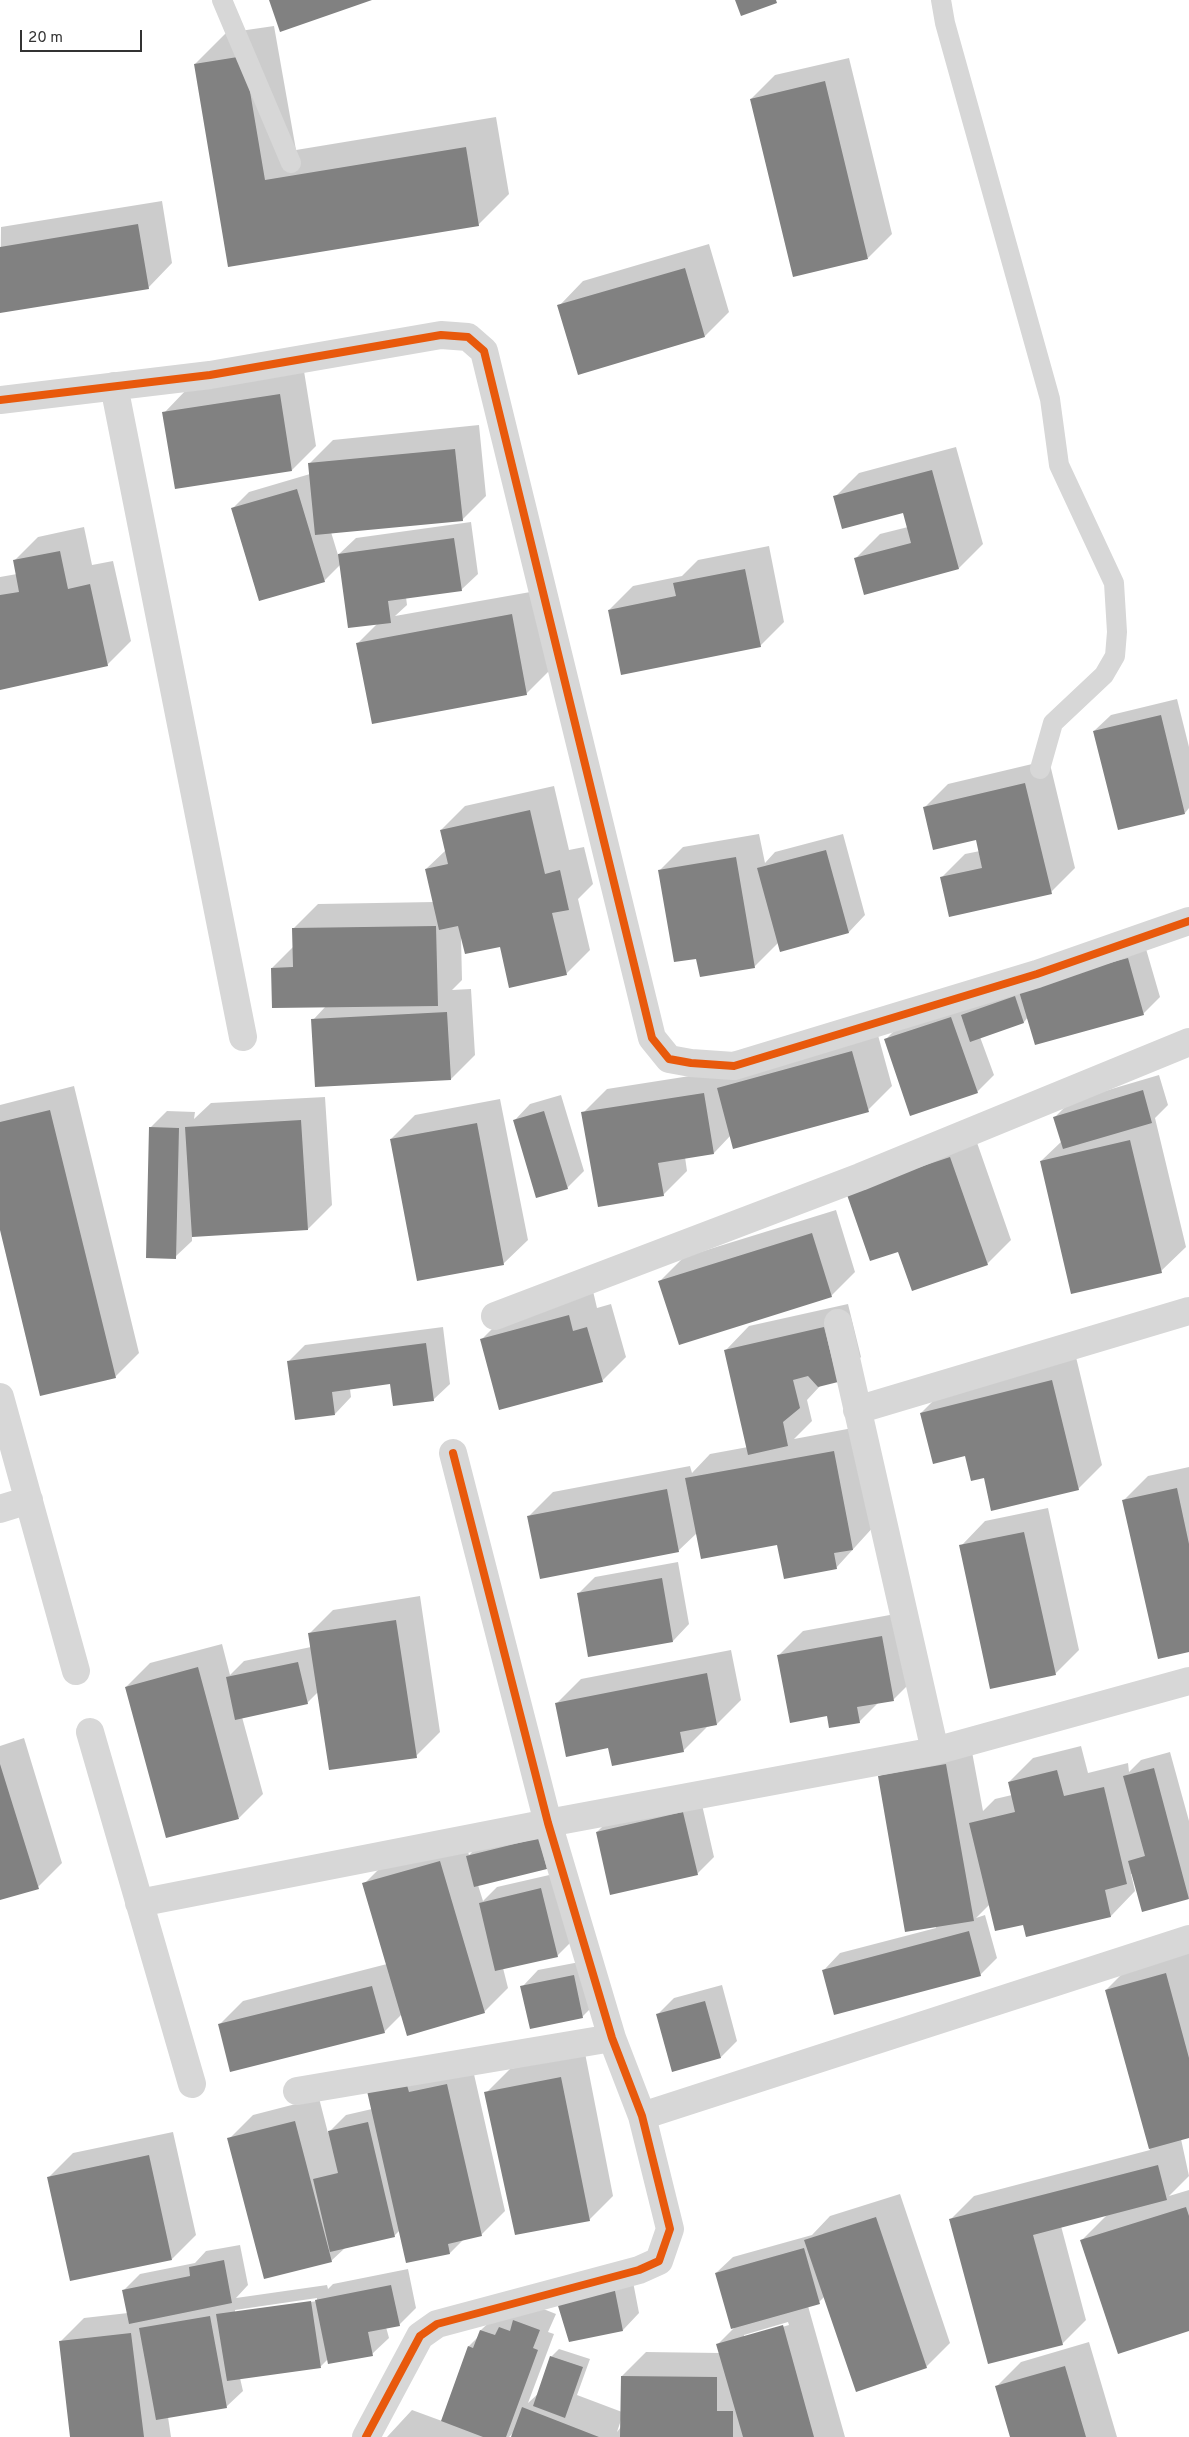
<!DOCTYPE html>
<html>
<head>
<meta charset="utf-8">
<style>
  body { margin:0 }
  #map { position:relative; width:1189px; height:2437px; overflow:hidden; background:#fff; font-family:Overpass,sans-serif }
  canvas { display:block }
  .scale { position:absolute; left:20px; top:30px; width:122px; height:22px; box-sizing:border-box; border:2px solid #333; border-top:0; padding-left:6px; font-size:15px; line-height:18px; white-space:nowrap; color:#333; -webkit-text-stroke:4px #fff; paint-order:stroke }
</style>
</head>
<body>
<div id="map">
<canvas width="1189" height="2437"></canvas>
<div class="scale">20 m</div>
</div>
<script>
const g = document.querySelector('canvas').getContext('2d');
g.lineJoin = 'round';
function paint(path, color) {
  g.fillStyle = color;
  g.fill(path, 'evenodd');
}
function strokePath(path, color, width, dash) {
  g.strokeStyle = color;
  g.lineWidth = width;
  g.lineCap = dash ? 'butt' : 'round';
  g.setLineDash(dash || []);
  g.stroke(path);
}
paint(new Path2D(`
  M 274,26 L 296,150 L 496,117 L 509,194 L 478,225 L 229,266 L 195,64 L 226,33 Z
  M 849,58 L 892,234 L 868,258 L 751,99 L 775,75 Z
  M 162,201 L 172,263 L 148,288 L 0,312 L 1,227 Z
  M 709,244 L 729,312 L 705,336 L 559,306 L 583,281 Z
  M 304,371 L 316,446 L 292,470 L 164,413 L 188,388 Z
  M 479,425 L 486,496 L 462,520 L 331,532 L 338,555 L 356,538 L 471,522 L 478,574 L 461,590 L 406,597 L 407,605 L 395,616 L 536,591 L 550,670 L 526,694 L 358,643 L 378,623 L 341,564 L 324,581 L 232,509 L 249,492 L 310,474 L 309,464 L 333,440 Z
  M 956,447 L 983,544 L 959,568 L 856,558 L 880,534 L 908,527 L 904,511 L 835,497 L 859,473 Z
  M 84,527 L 92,565 L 113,561 L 131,641 L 107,665 L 0,688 L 0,577 L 17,574 L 14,561 L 38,537 Z
  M 769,546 L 784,622 L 760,646 L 609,610 L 633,586 L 682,576 L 698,560 Z
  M 1177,699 L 1189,747 L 1189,808 L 1185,813 L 1094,731 L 1111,715 Z
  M 1049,760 L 1075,868 L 1051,892 L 941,878 L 965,854 L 980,851 L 977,838 L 924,808 L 948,784 Z
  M 554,786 L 569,850 L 584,847 L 593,884 L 578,899 L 590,950 L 566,974 L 501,945 L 461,937 L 462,980 L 452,990 L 471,989 L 475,1055 L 451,1079 L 313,1020 L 326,1006 L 272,968 L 294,946 L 294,928 L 318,904 L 434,902 L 426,869 L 446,850 L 441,830 L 465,806 Z
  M 759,834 L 765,863 L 775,852 L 843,834 L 865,915 L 849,932 L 779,942 L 754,967 L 697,957 L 659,871 L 683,847 Z
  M 1144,942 L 1160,997 L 1143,1014 L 1028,1017 L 1024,1022 L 980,1037 L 994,1075 L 977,1092 L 885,1040 L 902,1023 Z
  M 876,1028 L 892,1086 L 868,1110 L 731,1135 L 714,1153 L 685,1157 L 687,1171 L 663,1195 L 583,1113 L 607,1089 L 728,1070 Z
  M 1159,1075 L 1168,1105 L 1155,1118 L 1186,1247 L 1161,1271 L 1041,1161 L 1062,1141 L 1055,1117 L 1071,1101 Z
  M 74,1086 L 139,1353 L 115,1377 L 0,1224 L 0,1105 Z
  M 561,1095 L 584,1171 L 567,1188 L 514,1121 L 530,1104 Z
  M 325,1097 L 332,1205 L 308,1229 L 192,1235 L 192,1241 L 175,1257 L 150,1128 L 167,1111 L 195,1112 L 194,1119 L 211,1103 Z
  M 500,1099 L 528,1240 L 503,1264 L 391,1139 L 415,1115 Z
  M 974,1134 L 1011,1240 L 987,1264 L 899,1251 L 848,1193 Z
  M 836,1210 L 855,1272 L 831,1296 L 660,1281 L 684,1257 Z
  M 593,1291 L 597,1308 L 611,1304 L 626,1357 L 602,1381 L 482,1339 L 506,1315 Z
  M 848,1304 L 861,1357 L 837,1381 L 821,1385 L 807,1400 L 812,1421 L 794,1439 L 858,1427 L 876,1524 L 836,1568 L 778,1543 L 697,1533 L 678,1551 L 529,1516 L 553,1492 L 690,1466 L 692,1473 L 710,1454 L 748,1447 L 725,1351 L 749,1326 Z
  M 443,1327 L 450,1384 L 433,1400 L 391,1383 L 350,1389 L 351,1397 L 335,1414 L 288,1362 L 305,1345 Z
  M 1076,1357 L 1102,1465 L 1078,1489 L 985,1477 L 966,1455 L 921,1413 L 945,1389 Z
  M 1189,1467 L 1189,1651 L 1124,1500 L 1148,1476 Z
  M 1048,1508 L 1079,1650 L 1055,1674 L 961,1546 L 985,1521 Z
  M 678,1562 L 689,1624 L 673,1641 L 579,1593 L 595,1577 Z
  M 420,1596 L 440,1732 L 416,1756 L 318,1692 L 307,1703 L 242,1717 L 263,1794 L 239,1818 L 126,1687 L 150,1663 L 222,1644 L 230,1675 L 244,1661 L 311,1647 L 309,1634 L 333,1610 Z
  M 906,1612 L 918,1675 L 894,1699 L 879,1702 L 859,1722 L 828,1715 L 779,1655 L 803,1631 Z
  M 731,1650 L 741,1700 L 717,1724 L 707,1727 L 683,1751 L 557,1703 L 581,1679 Z
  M 24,1738 L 62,1863 L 38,1887 L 0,1899 L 0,1746 Z
  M 970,1741 L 983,1811 L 995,1799 L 1012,1795 L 1009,1782 L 1033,1758 L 1081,1746 L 1088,1773 L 1128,1763 L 1129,1772 L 1141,1760 L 1170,1752 L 1189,1821 L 1189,1898 L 1143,1910 L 1133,1874 L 1131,1874 L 1135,1891 L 1111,1916 L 1026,1936 L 1024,1923 L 990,1904 L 976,1918 L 985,1915 L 997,1958 L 980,1975 L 824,1970 L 840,1953 L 936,1928 L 879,1777 L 903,1753 Z
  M 700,1796 L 714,1857 L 697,1874 L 597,1832 L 613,1816 Z
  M 556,1823 L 563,1852 L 546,1868 L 478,1885 L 483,1901 L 497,1887 L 558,1873 L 574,1939 L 557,1956 L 503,1968 L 508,1988 L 484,2012 L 402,2014 L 384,2032 L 219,2025 L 243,2001 L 387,1964 L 364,1884 L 388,1860 L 464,1838 L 469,1855 L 484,1840 Z
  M 1189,1950 L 1189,2137 L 1181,2139 L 1189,2176 L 1169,2196 L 1189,2190 L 1189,2330 L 1081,2241 L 1108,2214 L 1061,2226 L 1086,2320 L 1062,2344 L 950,2220 L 974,2196 L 1150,2150 L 1106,1990 L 1130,1966 Z
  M 590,1960 L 599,2000 L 582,2017 L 522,1987 L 538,1970 Z
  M 722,1985 L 737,2041 L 721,2057 L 657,2015 L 674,1998 Z
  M 585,2053 L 613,2196 L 589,2220 L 486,2093 L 510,2069 Z
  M 471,2061 L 505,2211 L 481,2235 L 464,2239 L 450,2253 L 400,2230 L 394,2236 L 345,2248 L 331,2261 L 229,2139 L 253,2115 L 319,2098 L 328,2133 L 346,2115 L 372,2109 L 368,2091 Z
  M 173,2132 L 196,2235 L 172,2259 L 49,2177 L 73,2153 Z
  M 900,2194 L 950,2343 L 926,2367 L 825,2296 L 819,2302 L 808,2306 L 845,2437 L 512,2437 L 514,2432 L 509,2437 L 387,2437 L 412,2410 L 442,2421 L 469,2346 L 478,2337 L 481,2330 L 498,2314 L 531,2304 L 556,2314 L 548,2332 L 554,2334 L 528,2403 L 539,2393 L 551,2357 L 559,2349 L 590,2359 L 577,2395 L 622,2412 L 622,2376 L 646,2352 L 720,2353 L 717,2345 L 736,2326 L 716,2273 L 733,2257 L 812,2235 L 830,2216 ZM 788,2322 L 789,2325 L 744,2338 L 744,2335 ZM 621,2420 L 621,2427 L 617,2432 Z
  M 240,2245 L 248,2285 L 236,2298 L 327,2285 L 328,2289 L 333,2284 L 408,2269 L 416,2308 L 399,2325 L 386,2327 L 389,2338 L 372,2354 L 328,2359 L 321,2366 L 240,2378 L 243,2391 L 226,2407 L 168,2417 L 171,2437 L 71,2437 L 60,2342 L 84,2318 L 128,2313 L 124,2290 L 140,2274 L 195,2263 L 206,2251 ZM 317,2298 L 317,2301 L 235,2313 L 235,2310 Z
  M 630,2266 L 639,2313 L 623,2330 L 556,2296 Z
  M 1089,2342 L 1117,2437 L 1012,2437 L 997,2386 L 1021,2362 Z`), '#0003');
paint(new Path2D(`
  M 269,0 L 372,0 L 280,32 Z
  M 735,0 L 776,0 L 777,3 L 741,16 Z
  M 244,56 L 265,180 L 466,147 L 479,226 L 228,267 L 194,64 Z
  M 825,81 L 868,259 L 793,277 L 750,99 Z
  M 138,224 L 149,289 L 0,313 L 0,247 Z
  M 685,268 L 705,337 L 578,375 L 557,305 Z
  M 280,394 L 292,471 L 175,489 L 162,412 Z
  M 455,449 L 463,521 L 315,535 L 308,463 Z
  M 932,470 L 959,569 L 864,595 L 854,558 L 911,543 L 903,513 L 842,529 L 833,496 Z
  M 297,489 L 325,582 L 259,601 L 231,508 Z
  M 454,538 L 462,591 L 388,601 L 391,623 L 348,628 L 338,554 Z
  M 60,551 L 68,589 L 90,584 L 108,666 L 0,690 L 0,595 L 19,592 L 13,560 Z
  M 745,569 L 761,647 L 621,675 L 608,610 L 676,596 L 673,583 Z
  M 512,614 L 527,695 L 372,724 L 356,643 Z
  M 1161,715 L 1185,814 L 1118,830 L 1093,731 Z
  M 1025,783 L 1052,894 L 949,917 L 940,877 L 982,868 L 976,840 L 933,850 L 923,807 Z
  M 530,810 L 545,874 L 560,870 L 569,910 L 552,913 L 567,975 L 509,988 L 500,947 L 465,954 L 458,926 L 439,930 L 425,869 L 448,864 L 440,830 Z
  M 826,850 L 849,933 L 780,952 L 757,868 Z
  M 736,857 L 755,968 L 700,977 L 696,959 L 674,962 L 658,870 Z
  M 436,926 L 438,1006 L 272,1008 L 271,968 L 293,967 L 292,928 Z
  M 1128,958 L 1144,1015 L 1035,1045 L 1018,988 Z
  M 1015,996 L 1024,1023 L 970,1042 L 961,1015 Z
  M 447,1012 L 451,1080 L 315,1087 L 311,1019 Z
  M 951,1017 L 978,1093 L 910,1116 L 884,1039 Z
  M 852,1051 L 869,1112 L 733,1149 L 717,1088 Z
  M 1143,1090 L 1152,1123 L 1063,1149 L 1053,1117 Z
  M 704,1093 L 714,1154 L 658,1163 L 664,1196 L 598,1207 L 581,1112 Z
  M 50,1110 L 116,1378 L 40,1396 L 0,1230 L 0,1122 Z
  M 544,1111 L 568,1189 L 536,1198 L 513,1120 Z
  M 301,1120 L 308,1230 L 192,1237 L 185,1127 Z
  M 477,1123 L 504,1265 L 417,1281 L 390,1139 Z
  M 149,1127 L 179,1128 L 176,1259 L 146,1258 Z
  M 1130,1140 L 1162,1273 L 1071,1294 L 1040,1161 Z
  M 950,1157 L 988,1265 L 912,1291 L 898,1252 L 870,1261 L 846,1192 Z
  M 812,1233 L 832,1297 L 679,1345 L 658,1281 Z
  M 569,1315 L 573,1331 L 587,1327 L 603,1382 L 499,1410 L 480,1339 Z
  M 824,1327 L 838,1382 L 818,1387 L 808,1376 L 793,1380 L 800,1408 L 783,1422 L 788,1446 L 748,1455 L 724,1350 Z
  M 426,1343 L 434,1401 L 393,1406 L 390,1384 L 332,1392 L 335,1415 L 295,1420 L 287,1361 Z
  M 1052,1380 L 1079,1490 L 991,1511 L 984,1478 L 971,1481 L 965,1456 L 933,1464 L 920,1413 Z
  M 834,1451 L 853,1550 L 834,1553 L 837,1569 L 784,1579 L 777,1545 L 701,1559 L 685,1478 Z
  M 1177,1488 L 1189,1544 L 1189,1652 L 1158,1659 L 1122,1500 Z
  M 667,1489 L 679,1552 L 540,1579 L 527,1516 Z
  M 1024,1532 L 1056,1675 L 990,1689 L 959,1545 Z
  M 662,1578 L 673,1642 L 588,1657 L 577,1593 Z
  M 396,1620 L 417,1758 L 329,1770 L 308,1633 Z
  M 882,1636 L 894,1701 L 857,1707 L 860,1723 L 829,1728 L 827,1716 L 790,1723 L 777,1655 Z
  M 298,1662 L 308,1704 L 235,1720 L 226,1677 Z
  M 198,1667 L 239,1819 L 166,1838 L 125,1687 Z
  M 707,1673 L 717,1725 L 680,1732 L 684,1752 L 612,1766 L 608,1748 L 566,1757 L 555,1703 Z
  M 0,1764 L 39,1889 L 0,1900 Z
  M 946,1764 L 974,1921 L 905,1932 L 878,1776 Z
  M 1154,1768 L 1189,1899 L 1142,1912 L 1128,1861 L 1145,1856 L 1123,1776 Z
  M 1057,1770 L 1064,1796 L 1104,1787 L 1127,1884 L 1105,1890 L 1111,1917 L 1026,1937 L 1023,1925 L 995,1931 L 969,1823 L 1015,1812 L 1008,1782 Z
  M 683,1812 L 698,1875 L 610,1895 L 596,1832 Z
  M 539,1838 L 547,1869 L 474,1887 L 466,1856 Z
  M 440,1861 L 485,2013 L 407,2036 L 362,1883 Z
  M 541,1888 L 558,1957 L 495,1971 L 479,1903 Z
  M 969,1931 L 981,1976 L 834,2015 L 822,1970 Z
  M 1166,1973 L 1189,2058 L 1189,2138 L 1149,2149 L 1105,1990 Z
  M 574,1975 L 583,2018 L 530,2029 L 520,1986 Z
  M 372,1986 L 385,2033 L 230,2072 L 218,2024 Z
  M 705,2001 L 721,2058 L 672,2072 L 656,2014 Z
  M 561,2077 L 590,2221 L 515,2235 L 484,2092 Z
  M 406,2082 L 409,2092 L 447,2084 L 482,2236 L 448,2244 L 450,2254 L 406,2263 L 367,2091 Z
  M 295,2121 L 332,2262 L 264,2279 L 227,2138 Z
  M 368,2122 L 395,2237 L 330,2252 L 313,2179 L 338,2173 L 328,2131 Z
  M 149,2155 L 172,2260 L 70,2281 L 47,2177 Z
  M 1158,2165 L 1167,2200 L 1033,2235 L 1063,2345 L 988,2364 L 949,2219 Z
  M 1186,2207 L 1189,2216 L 1189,2331 L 1118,2354 L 1080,2240 Z
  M 876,2217 L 927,2368 L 856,2392 L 804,2240 Z
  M 804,2248 L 820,2304 L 731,2329 L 715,2273 Z
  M 224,2260 L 232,2303 L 129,2324 L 122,2290 L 190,2276 L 189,2267 Z
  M 613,2281 L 623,2331 L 569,2342 L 555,2296 Z
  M 391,2285 L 400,2326 L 368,2332 L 373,2356 L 328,2364 L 315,2300 Z
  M 311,2301 L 321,2368 L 227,2381 L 216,2314 Z
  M 210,2316 L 227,2408 L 156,2420 L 139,2328 Z
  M 513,2320 L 540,2330 L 533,2348 L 538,2350 L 506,2437 L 483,2437 L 441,2421 L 468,2346 L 473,2348 L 480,2330 L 495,2335 L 499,2327 L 510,2331 Z
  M 783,2325 L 814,2437 L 743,2437 L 716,2344 Z
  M 131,2333 L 144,2437 L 70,2437 L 59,2341 Z
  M 550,2356 L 583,2367 L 565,2418 L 533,2406 Z
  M 1065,2366 L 1086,2437 L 1010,2437 L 995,2386 Z
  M 621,2376 L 717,2377 L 717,2411 L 733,2411 L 733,2437 L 620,2437 Z
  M 522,2407 L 599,2437 L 511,2437 Z`), '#818181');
strokePath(new Path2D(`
  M 222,0 L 291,163
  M 941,0 L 945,23 L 1050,399 L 1059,465 L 1114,583 L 1117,632 L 1115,656 L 1104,675 L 1053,723 L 1040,769`), '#d7d7d7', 20);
strokePath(new Path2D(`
  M 114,386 L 243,1037
  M 0,400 L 210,375 L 441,335 L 468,337 L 484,351 L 652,1038 L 669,1059 L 691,1063 L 734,1066 L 1037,974 L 1189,921
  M 495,1316 L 860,1177 L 1189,1042
  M 838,1323 L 935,1751
  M 0,1397 L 76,1671
  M 857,1410 L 1189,1311
  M 0,1509 L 29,1500
  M 90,1732 L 192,2084
  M 139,1903 L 548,1823 L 935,1751 L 1189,1681
  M 297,2091 L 612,2038
  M 642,2116 L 1189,1939
  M 366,2437 L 420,2336 L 437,2324 L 639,2270 L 659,2261 L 670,2229 L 642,2116 L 612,2038 L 548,1823 L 453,1453`), '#d7d7d7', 28);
strokePath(new Path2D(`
  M 0,400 L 210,375 L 441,335 L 468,337 L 484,351 L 652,1038 L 669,1059 L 691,1063 L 734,1066 L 1037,974 L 1189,921
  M 366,2437 L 420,2336 L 437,2324 L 639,2270 L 659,2261 L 670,2229 L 642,2116 L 612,2038 L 548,1823 L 453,1453`), '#e8590c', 8);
</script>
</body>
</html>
